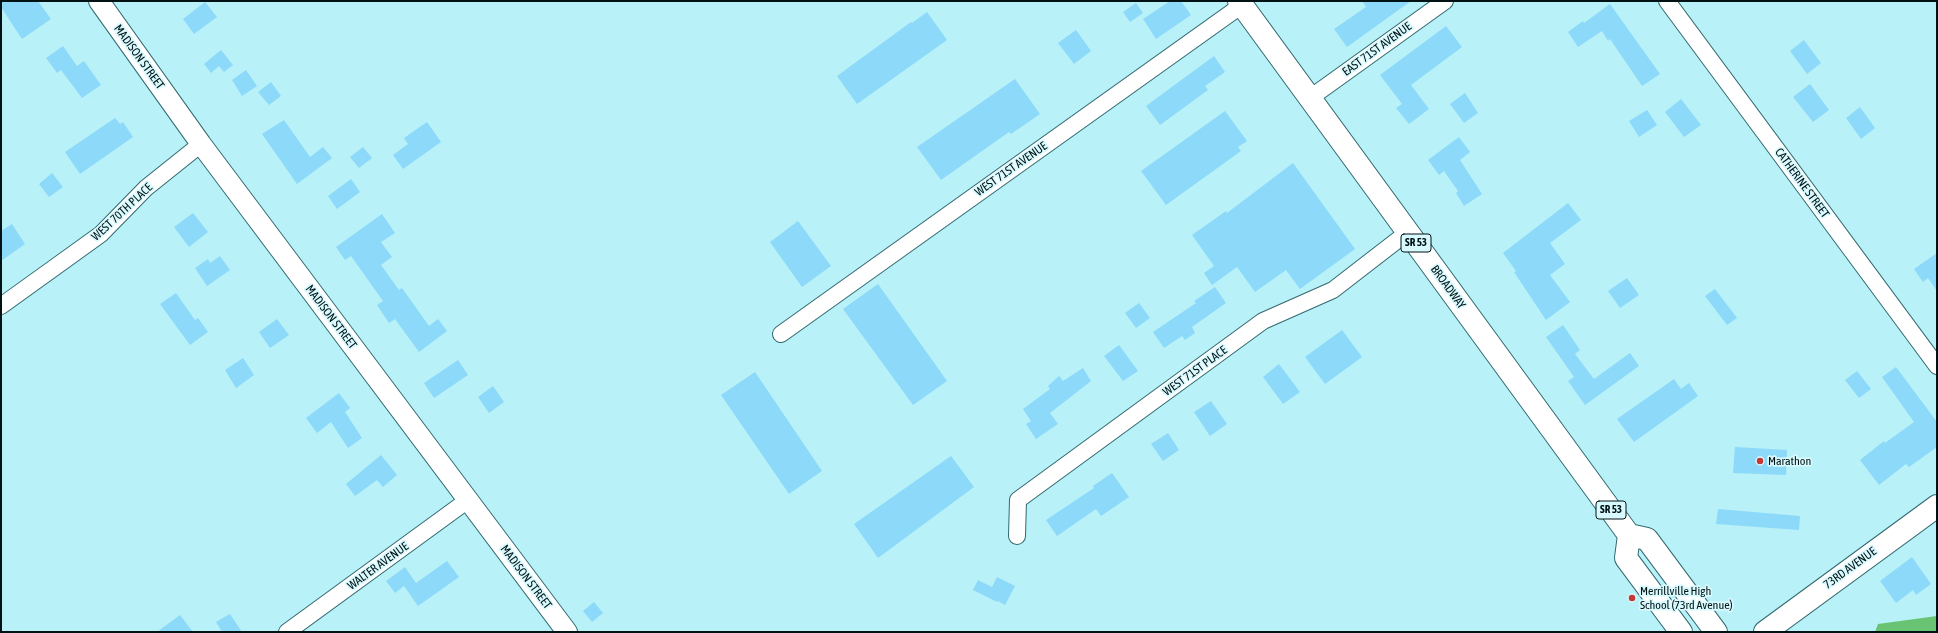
<!DOCTYPE html>
<html>
<head>
<meta charset="utf-8">
<style>
  body { margin:0 }
  #map { position:relative; width:1938px; height:633px; overflow:hidden; background:#b8f1f8; font-family:"Asap Condensed",sans-serif }
  canvas { display:block }
  .frame { position:absolute; inset:0; border:2px solid #001214; pointer-events:none }
</style>
</head>
<body>
<div id="map">
<canvas width="1938" height="633"></canvas>
<div class="frame"></div>
</div>
<script>
const g = document.querySelector('canvas').getContext('2d');
g.lineJoin = 'round';
function paint(path, color) {
  g.fillStyle = color;
  g.fill(path, 'evenodd');
}
function strokePath(path, color, width, dash) {
  g.strokeStyle = color;
  g.lineWidth = width;
  g.lineCap = dash ? 'butt' : 'round';
  g.setLineDash(dash || []);
  g.stroke(path);
}
function label(font, color, halo, rows, align = 'center') {
  g.font = font + ' "Asap Condensed",sans-serif';
  g.lineWidth = 3.5;
  g.setLineDash([]);
  g.textBaseline = 'middle';
  g.strokeStyle = halo;
  g.fillStyle = color;
  for (const [text, x, y, turn = 0] of rows) {
    g.save();
    g.translate(x, y);
    g.rotate((+turn || 0) * Math.PI / 180);
    g.textAlign = isNaN(turn) ? turn : align;
    if (halo) g.strokeText(text, 0, 0);
    g.fillText(text, 0, 0);
    g.restore();
  }
}
paint(new Path2D(`
  M 1937,616 L 1937,632 L 1875,632 L 1878,624 Z`), '#68c473');
paint(new Path2D(`
  M 1,1 L 38,1 L 51,19 L 22,39 L 1,7 Z
  M 1170,1 L 1181,1 L 1191,15 L 1156,39 L 1143,19 Z
  M 1362,1 L 1411,1 L 1347,47 L 1334,29 L 1366,7 Z
  M 205,2 L 217,17 L 194,34 L 183,19 Z
  M 1136,3 L 1143,13 L 1130,22 L 1123,12 Z
  M 1610,4 L 1660,74 L 1642,86 L 1610,39 L 1608,41 L 1602,31 L 1578,47 L 1568,32 L 1583,21 L 1584,23 Z
  M 927,12 L 947,40 L 857,104 L 837,76 L 911,22 L 912,23 Z
  M 1446,26 L 1462,47 L 1411,85 L 1429,109 L 1409,124 L 1396,108 L 1402,104 L 1380,75 Z
  M 1076,30 L 1091,51 L 1074,64 L 1058,43 Z
  M 1804,40 L 1821,63 L 1807,74 L 1790,51 Z
  M 63,46 L 77,66 L 84,61 L 101,85 L 82,98 L 61,70 L 57,73 L 46,58 Z
  M 221,50 L 233,65 L 224,72 L 219,66 L 211,73 L 204,64 Z
  M 1214,56 L 1225,72 L 1205,86 L 1208,90 L 1160,125 L 1146,106 Z
  M 246,70 L 257,86 L 242,96 L 232,80 Z
  M 1015,79 L 1040,114 L 1011,134 L 1009,132 L 941,180 L 917,147 Z
  M 271,82 L 281,96 L 269,105 L 258,92 Z
  M 1810,84 L 1829,110 L 1813,122 L 1793,97 Z
  M 1465,93 L 1478,113 L 1464,123 L 1450,104 Z
  M 1681,99 L 1701,125 L 1684,137 L 1665,112 Z
  M 1860,107 L 1875,128 L 1861,139 L 1846,118 Z
  M 1647,110 L 1657,125 L 1639,137 L 1629,121 Z
  M 1225,111 L 1247,141 L 1238,147 L 1241,151 L 1166,205 L 1141,171 Z
  M 115,118 L 120,124 L 123,122 L 133,137 L 80,174 L 65,152 Z
  M 284,120 L 310,157 L 323,147 L 332,158 L 297,184 L 262,134 Z
  M 427,122 L 441,142 L 403,169 L 393,155 L 408,144 L 404,138 Z
  M 1459,137 L 1470,152 L 1460,160 L 1482,194 L 1464,206 L 1456,193 L 1458,191 L 1444,171 L 1439,175 L 1428,160 Z
  M 363,147 L 372,158 L 359,168 L 350,157 Z
  M 1293,163 L 1355,249 L 1300,289 L 1286,270 L 1255,292 L 1237,267 L 1212,285 L 1204,273 L 1214,266 L 1192,235 L 1226,211 L 1227,213 Z
  M 52,173 L 63,187 L 49,197 L 39,184 Z
  M 351,179 L 360,192 L 337,209 L 328,196 Z
  M 1568,203 L 1581,220 L 1550,243 L 1565,264 L 1550,275 L 1570,302 L 1546,320 L 1514,272 L 1516,271 L 1503,253 Z
  M 193,213 L 208,232 L 189,247 L 174,227 Z
  M 382,214 L 395,233 L 381,242 L 392,257 L 381,265 L 399,290 L 402,288 L 429,326 L 438,319 L 447,331 L 419,352 L 395,319 L 389,323 L 377,305 L 383,301 L 351,256 L 345,260 L 336,247 Z
  M 798,221 L 831,266 L 802,287 L 770,242 Z
  M 12,224 L 25,244 L 1,261 L 1,231 Z
  M 1937,253 L 1937,291 L 1928,278 L 1923,282 L 1914,269 Z
  M 220,256 L 230,270 L 207,286 L 195,268 L 208,259 L 210,263 Z
  M 1627,278 L 1639,295 L 1620,308 L 1608,291 Z
  M 878,284 L 947,381 L 913,405 L 843,309 Z
  M 1215,287 L 1226,303 L 1192,327 L 1195,333 L 1185,340 L 1182,336 L 1164,348 L 1153,332 L 1196,303 L 1194,301 Z
  M 1715,289 L 1737,318 L 1727,325 L 1705,296 Z
  M 176,293 L 195,320 L 198,318 L 208,332 L 190,345 L 160,304 Z
  M 1139,303 L 1150,318 L 1136,328 L 1125,313 Z
  M 277,319 L 289,335 L 270,348 L 259,332 Z
  M 1563,325 L 1580,350 L 1575,354 L 1594,379 L 1630,353 L 1639,366 L 1585,405 L 1568,381 L 1574,377 L 1546,337 Z
  M 1342,330 L 1362,357 L 1325,384 L 1305,357 Z
  M 1119,345 L 1138,371 L 1123,381 L 1104,356 Z
  M 243,358 L 254,375 L 236,388 L 225,370 Z
  M 458,360 L 468,375 L 434,398 L 424,383 Z
  M 1279,364 L 1300,392 L 1283,404 L 1263,377 Z
  M 1896,367 L 1937,422 L 1937,447 L 1909,467 L 1906,464 L 1879,485 L 1860,460 L 1884,441 L 1885,443 L 1914,422 L 1882,377 Z
  M 1083,368 L 1091,381 L 1050,413 L 1058,424 L 1036,439 L 1026,424 L 1031,421 L 1023,409 L 1050,389 L 1048,386 L 1059,376 L 1063,381 Z
  M 1857,371 L 1871,389 L 1859,398 L 1845,380 Z
  M 755,372 L 822,471 L 789,494 L 721,395 Z
  M 1674,379 L 1681,389 L 1689,383 L 1698,396 L 1634,442 L 1617,419 Z
  M 493,386 L 504,402 L 489,413 L 478,397 Z
  M 339,393 L 350,408 L 345,412 L 362,438 L 348,448 L 331,422 L 317,433 L 306,418 Z
  M 1211,401 L 1227,424 L 1210,436 L 1194,412 Z
  M 1168,433 L 1179,450 L 1163,461 L 1151,444 Z
  M 1735,447 L 1787,450 L 1786,475 L 1733,473 Z
  M 381,455 L 397,475 L 383,487 L 377,480 L 355,496 L 346,484 Z
  M 951,456 L 974,487 L 878,558 L 854,524 Z
  M 1112,473 L 1129,497 L 1101,516 L 1096,509 L 1057,536 L 1046,520 L 1094,488 L 1093,486 Z
  M 1718,509 L 1800,516 L 1799,530 L 1716,524 Z
  M 1912,557 L 1931,584 L 1916,595 L 1913,590 L 1896,603 L 1880,581 Z
  M 447,561 L 459,577 L 418,606 L 404,586 L 395,593 L 386,581 L 405,567 L 416,583 Z
  M 997,577 L 1015,586 L 1005,605 L 998,601 L 997,602 L 973,590 L 978,580 L 992,587 Z
  M 594,602 L 603,613 L 592,622 L 583,611 Z
  M 230,614 L 242,632 L 222,632 L 216,622 Z
  M 180,615 L 193,632 L 157,632 Z`), '#8dd9f9');
const minor = new Path2D(`
  M 1667,1 L 1937,366
  M 1310,98 L 1445,1
  M 1,306 L 101,234 L 146,188 L 201,144
  M 781,334 L 1242,5
  M 1017,536 L 1018,500 L 1263,321 L 1333,290 L 1408,232
  M 287,632 L 468,500`);
const tertiary = new Path2D(`
  M 99,1 L 201,144 L 567,632`);
const secondary = new Path2D(`
  M 1765,632 L 1937,506`);
const primary = new Path2D(`
  M 1239,1 L 1629,535 L 1647,539 L 1716,632
  M 1629,535 L 1626,558 L 1681,632`);
strokePath(minor, '#326970', 18);
strokePath(tertiary, '#326970', 22);
strokePath(secondary, '#326970', 24);
strokePath(primary, '#326970', 24);
strokePath(minor, '#fff', 16);
strokePath(tertiary, '#fff', 20);
strokePath(secondary, '#fff', 22);
strokePath(primary, '#fff', 22);
for (const [x, y, r, color] of [
  [1760,461,4,"#c53733"],
  [1632,598,4,"#c53733"]
]) {
  const dot = new Path2D();
  dot.arc(x, y, r, 0, 2 * Math.PI);
  g.fillStyle = color;
  g.fill(dot);
  strokePath(dot, '#d8f9fe', 1.5);
}
for (const [x, y, w] of [
  [1416,243,30],
  [1611,510,30]
]) {
  const box = new Path2D();
  box.roundRect(x - w / 2, y - 9, w, 18, 3);
  g.fillStyle = '#d8f9fe';
  g.fill(box);
  strokePath(box, '#001214', 1);
}
label('bold 11px', '#001214', null, [
  ["SR 53",1416,243],
  ["SR 53",1611,510]
]);
label('12px', '#001214', '#d8f9fe', [
  ["EAST 71ST AVENUE",1377,49,-36],
  ["MADISON STREET",139,57,54],
  ["WEST 71ST AVENUE",1011,169,-35],
  ["CATHERINE STREET",1802,183,54],
  ["WEST 70TH PLACE",122,212,-43],
  ["BROADWAY",1448,287,54],
  ["MADISON STREET",331,317,53],
  ["WEST 71ST PLACE",1195,371,-36],
  ["WALTER AVENUE",378,566,-36],
  ["73RD AVENUE",1850,568,-36],
  ["MADISON STREET",526,577,53]
]);
label('12px', '#001214', '#d8f9fe', [
  ["Marathon",1768,461],
  ["Merrillville High",1640,591],
  ["School (73rd Avenue)",1640,605]
], 'left');
</script>
</body>
</html>
